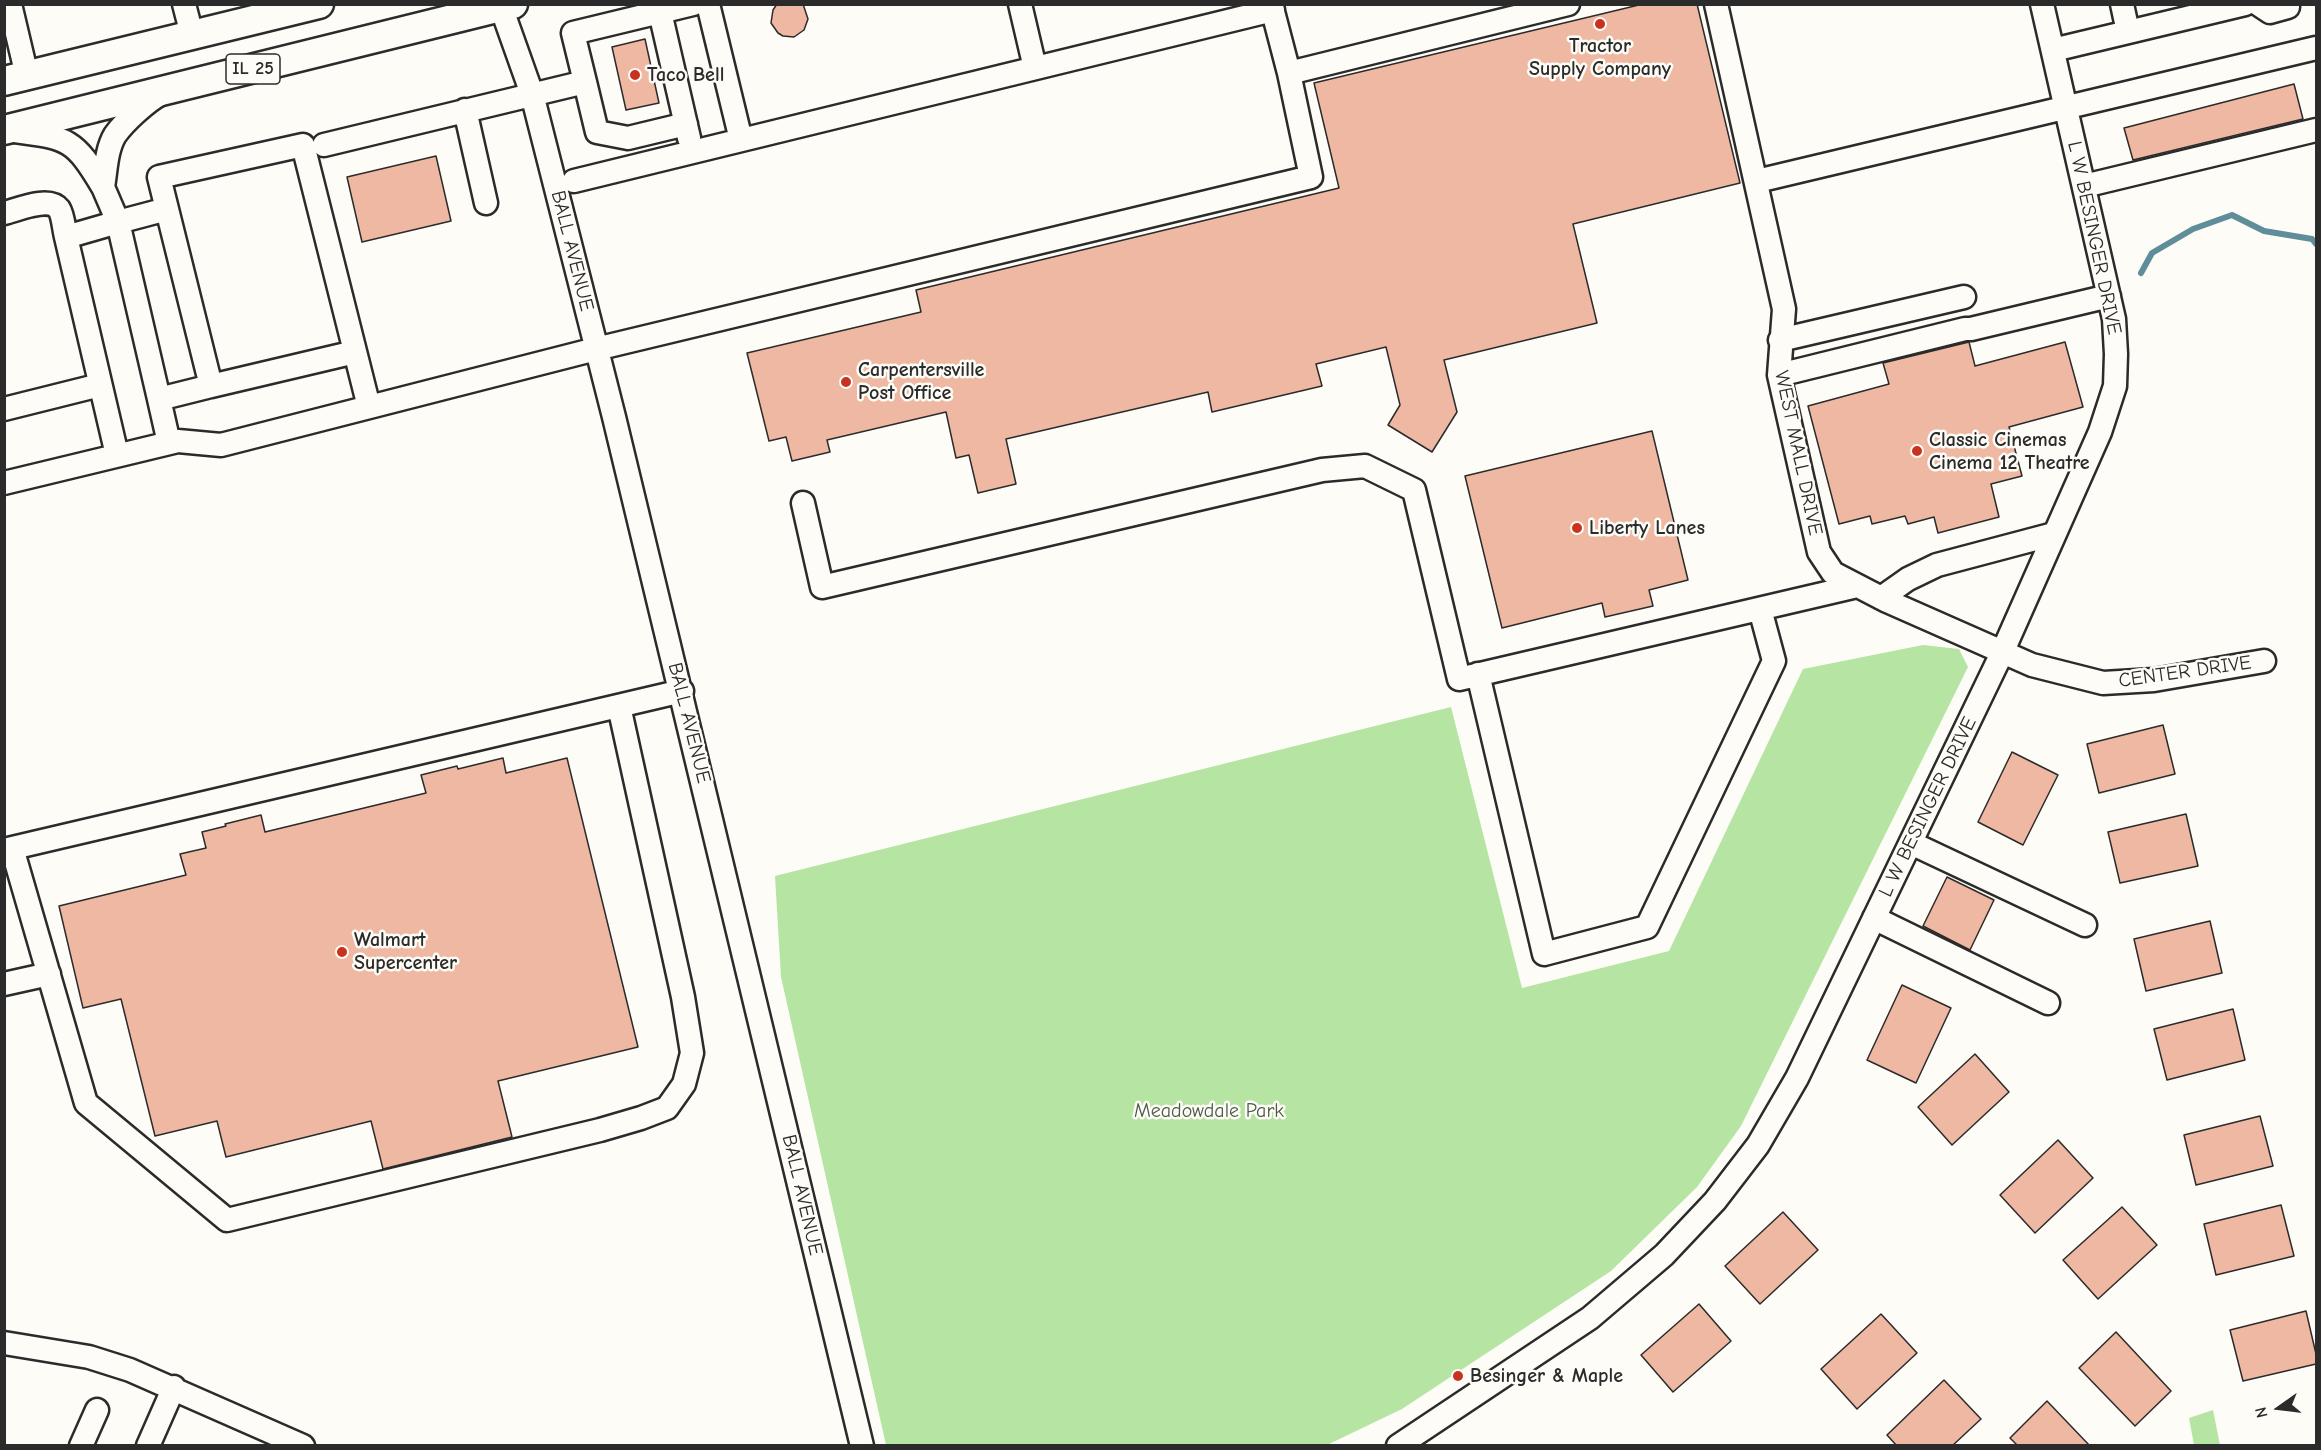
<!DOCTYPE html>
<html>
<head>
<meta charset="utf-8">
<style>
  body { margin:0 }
  #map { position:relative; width:2321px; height:1450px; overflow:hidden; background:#fdfcf7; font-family:"Comic Neue",sans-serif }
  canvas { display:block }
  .frame { position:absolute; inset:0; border:6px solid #2b2b2b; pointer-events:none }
  .north { position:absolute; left:2249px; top:1378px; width:60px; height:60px; -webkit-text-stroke:4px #fdfcf7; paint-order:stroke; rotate:256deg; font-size:16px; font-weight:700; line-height:24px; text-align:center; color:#2b2b2b }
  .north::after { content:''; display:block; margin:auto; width:21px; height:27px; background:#2b2b2b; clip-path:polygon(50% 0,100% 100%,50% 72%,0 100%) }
</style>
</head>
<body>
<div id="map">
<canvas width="2321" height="1450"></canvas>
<div class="frame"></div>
<div class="north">N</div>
</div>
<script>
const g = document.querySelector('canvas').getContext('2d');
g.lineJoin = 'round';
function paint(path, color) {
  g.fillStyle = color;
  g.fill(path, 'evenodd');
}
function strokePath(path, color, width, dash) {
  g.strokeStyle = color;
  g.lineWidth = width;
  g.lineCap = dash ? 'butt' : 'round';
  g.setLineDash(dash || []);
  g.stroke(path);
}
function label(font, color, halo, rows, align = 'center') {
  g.font = font + ' "Comic Neue",sans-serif';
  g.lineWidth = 5;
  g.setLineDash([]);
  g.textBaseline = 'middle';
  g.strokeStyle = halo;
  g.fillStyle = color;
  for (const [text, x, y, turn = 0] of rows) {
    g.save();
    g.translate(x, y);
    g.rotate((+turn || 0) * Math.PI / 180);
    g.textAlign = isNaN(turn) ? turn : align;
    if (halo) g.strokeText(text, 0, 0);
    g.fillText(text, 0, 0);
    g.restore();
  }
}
paint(new Path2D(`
  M 1923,645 L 1959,649 L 1968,667 L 1741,1126 L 1697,1187 L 1611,1271 L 1402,1409 L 1329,1444 L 1324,1446 L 886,1445 L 781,977 L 775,876 L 1451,707 L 1522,988 L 1669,951 L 1803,669 Z
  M 2213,1410 L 2220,1445 L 2194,1445 L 2189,1418 Z`), '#b6e4a3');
strokePath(new Path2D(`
  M 2141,273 L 2152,253 L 2193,229 L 2232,215 L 2264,231 L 2312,239 L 2316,244`), '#608d9a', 6);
const building = new Path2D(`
  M 777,4 L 803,4 L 808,19 L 804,30 L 794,37 L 783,36 L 778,33 L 771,23 L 773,10 Z
  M 1643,4 L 1697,4 L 1740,183 L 1573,224 L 1597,323 L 1444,360 L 1457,412 L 1432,452 L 1388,425 L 1400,405 L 1386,347 L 1316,364 L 1322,386 L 1212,412 L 1208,392 L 1006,439 L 1016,484 L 978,493 L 969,455 L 956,458 L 946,412 L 827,440 L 830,452 L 792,461 L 786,437 L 769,441 L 747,353 L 921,312 L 916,290 L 1339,188 L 1314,83 Z
  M 645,39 L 659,103 L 626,110 L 612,47 Z
  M 2294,84 L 2303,119 L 2133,160 L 2124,128 Z
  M 436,156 L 451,221 L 362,242 L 347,177 Z
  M 1969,342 L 1975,366 L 2065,342 L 2083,407 L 2009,427 L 2022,476 L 1991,484 L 1999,517 L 1938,533 L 1934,517 L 1908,524 L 1905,516 L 1872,524 L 1870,516 L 1839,524 L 1808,406 L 1889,384 L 1883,363 Z
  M 1652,431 L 1688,580 L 1649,590 L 1653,606 L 1605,617 L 1602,603 L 1502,628 L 1465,476 Z
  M 2163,725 L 2175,774 L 2099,793 L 2087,744 Z
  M 2012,752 L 2058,775 L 2023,845 L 1978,822 Z
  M 503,758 L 506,773 L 567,758 L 638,1047 L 498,1081 L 512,1137 L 383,1169 L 371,1121 L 226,1157 L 217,1121 L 155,1136 L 121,999 L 83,1008 L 59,906 L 186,875 L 180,854 L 206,848 L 202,832 L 226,826 L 225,824 L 261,815 L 265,832 L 426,793 L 421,775 L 457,766 L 458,769 Z
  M 2186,814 L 2198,866 L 2120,883 L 2108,832 Z
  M 1947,877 L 1994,900 L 1970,950 L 1923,926 Z
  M 2210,921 L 2222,973 L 2146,991 L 2134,939 Z
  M 1902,985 L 1951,1008 L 1916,1083 L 1867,1060 Z
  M 2233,1009 L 2245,1060 L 2167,1080 L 2154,1029 Z
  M 1975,1054 L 2009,1092 L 1952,1145 L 1918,1107 Z
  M 2260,1116 L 2273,1166 L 2196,1185 L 2184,1135 Z
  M 2058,1140 L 2093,1178 L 2035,1233 L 2000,1195 Z
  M 2281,1205 L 2294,1256 L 2216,1275 L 2204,1224 Z
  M 2122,1207 L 2157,1245 L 2098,1299 L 2063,1260 Z
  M 1783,1212 L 1818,1250 L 1760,1304 L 1725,1266 Z
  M 1699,1304 L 1731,1341 L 1673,1392 L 1641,1355 Z
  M 2306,1311 L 2316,1354 L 2316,1364 L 2243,1381 L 2230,1330 Z
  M 1881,1314 L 1917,1353 L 1857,1409 L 1821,1369 Z
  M 2116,1332 L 2171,1391 L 2135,1426 L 2079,1368 Z
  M 1944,1380 L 1981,1419 L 1952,1446 L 1897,1446 L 1887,1435 Z
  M 2047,1401 L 2090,1446 L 2018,1446 L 2010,1438 Z`);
paint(building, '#eeb8a2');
strokePath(building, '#2b2b2b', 1.5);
const minor = new Path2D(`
  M 10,4 L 27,76
  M 184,4 L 192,35
  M 500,4 L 532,94 L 614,417 L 862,1446
  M 708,4 L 741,140
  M 1020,4 L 1035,68
  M 1716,4 L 1784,309 L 1779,375 L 1819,552 L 1833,573 L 1887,601 L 2032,665 L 2103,683 L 2154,680 L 2264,661
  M 2122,4 L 2128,32
  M 2258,4 L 2270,12 L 2288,7 L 2288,4
  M 660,12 L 693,4
  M 2053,50 L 2245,4
  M 1289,73 L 1568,4
  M 585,82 L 573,33 L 660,12 L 689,138
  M 465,110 L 486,203
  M 15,131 C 69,138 75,140 103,187 C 106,170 106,150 115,135 C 125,121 147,101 162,93
  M 324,145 L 585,82 L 597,132 L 628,138 L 686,124
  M 574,181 L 1273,10
  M 1757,181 L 2316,48
  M 2084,186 L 2316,130
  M 103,187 L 118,222 L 66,237 L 117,455
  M 4,213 C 17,210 49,196 59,209 C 63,215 64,229 66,237
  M 1780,340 L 1964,297
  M 1779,375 L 1965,329 L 1971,329 L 2109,296
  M 211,386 L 355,352
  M 159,399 L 118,222 L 167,209
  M 4,409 L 100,385
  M 169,443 L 159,399 L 211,386 L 159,177 L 303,145 L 369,407
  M 4,483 L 178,441 L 221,445 L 596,349 L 1311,177 L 1289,73 L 1271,4
  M 803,503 L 822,587 L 1322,470 L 1365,466 L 1414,490 L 1459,679 L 1857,586
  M 1881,598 L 1908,579 L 1937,565 L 2054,534
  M 1478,674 L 1544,954 L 1647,927 L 1774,661 L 1760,609
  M 1911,843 L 2085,925
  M 12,848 L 86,1103 L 227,1220 L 600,1130 L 641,1118 L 667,1108 L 684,1084 L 692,1053 L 683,997 L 619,706
  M 4,850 L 682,691
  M 1874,918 L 2048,1003
  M 4,984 L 49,974
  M 4,1343 L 89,1357 L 130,1370 L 303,1446
  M 81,1446 L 97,1410
  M 148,1446 L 174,1387
  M 1398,1446 L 1590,1318 L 1664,1255 L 1715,1201 L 1758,1145 L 1797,1078 L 2002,653 L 2100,432 L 2115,386 L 2116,354 L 2114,319 L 2042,4`);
const major = new Path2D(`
  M 4,81 L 319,4
  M 4,130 L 513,4`);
strokePath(minor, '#2b2b2b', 27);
strokePath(major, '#2b2b2b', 33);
strokePath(minor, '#fdfcf7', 22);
strokePath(major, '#fdfcf7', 28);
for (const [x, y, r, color] of [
  [1600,24,6,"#c8321e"],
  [635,75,6,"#c8321e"],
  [846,382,6,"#c8321e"],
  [1917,451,6,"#c8321e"],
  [1577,528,6,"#c8321e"],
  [342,952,6,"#c8321e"],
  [1458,1376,6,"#c8321e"]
]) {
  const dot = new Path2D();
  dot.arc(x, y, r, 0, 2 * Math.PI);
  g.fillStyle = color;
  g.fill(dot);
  strokePath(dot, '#fdfcf7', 2);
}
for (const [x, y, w] of [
  [253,69,54]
]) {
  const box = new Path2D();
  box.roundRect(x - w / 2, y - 15, w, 30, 4.5);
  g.fillStyle = '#fdfcf7';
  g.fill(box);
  strokePath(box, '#2b2b2b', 1.5);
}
label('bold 18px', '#2b2b2b', null, [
  ["IL 25",253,69]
]);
label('bold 20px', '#2b2b2b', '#fdfcf7', [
  ["Tractor",1600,46,"center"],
  ["Supply Company",1600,69,"center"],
  ["Taco Bell",647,75],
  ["Carpentersville",858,370],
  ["Post Office",858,393],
  ["Classic Cinemas",1929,440],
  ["Cinema 12 Theatre",1929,463],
  ["Liberty Lanes",1589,528],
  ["Walmart",354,940],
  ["Supercenter",354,963],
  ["Besinger & Maple",1470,1376]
], 'left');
label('20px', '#2b2b2b', '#fdfcf7', [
  ["L W BESINGER DRIVE",2094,238,78],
  ["BALL AVENUE",572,251,76],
  ["WEST MALL DRIVE",1798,453,78],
  ["CENTER DRIVE",2185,672,-8],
  ["BALL AVENUE",689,723,76],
  ["L W BESINGER DRIVE",1928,807,-64],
  ["BALL AVENUE",802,1195,77]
]);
label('20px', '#4e5949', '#fdfcf7', [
  ["Meadowdale Park",1209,1111]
]);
</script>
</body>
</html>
